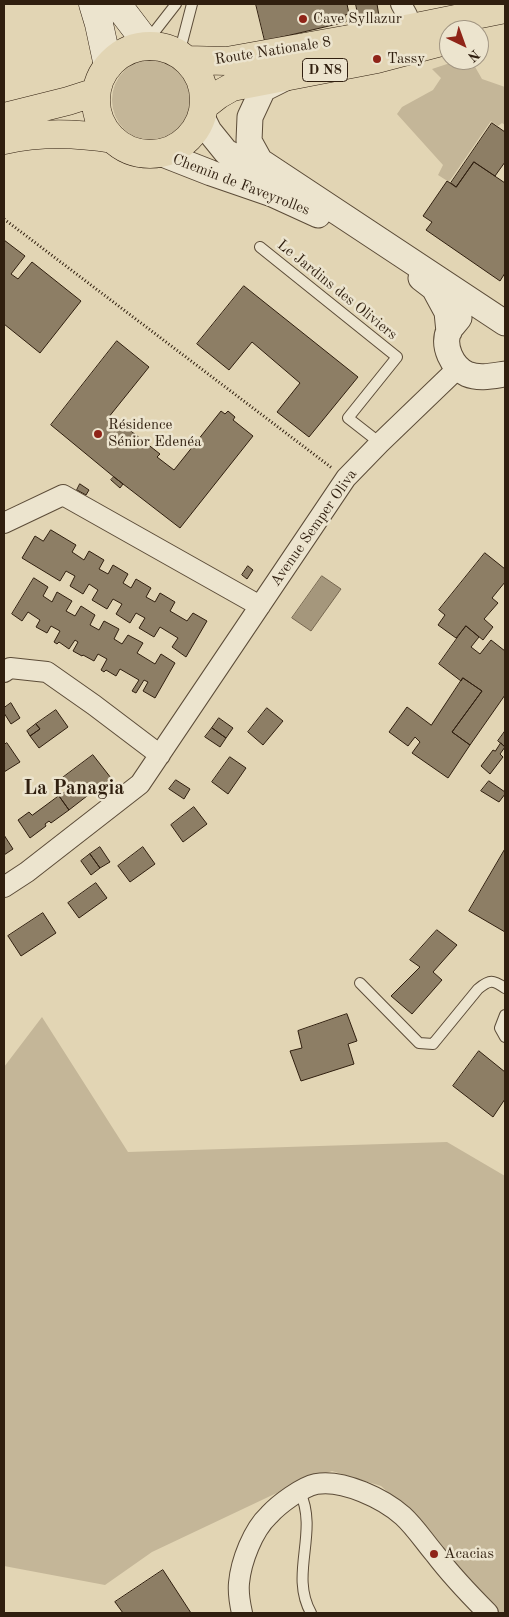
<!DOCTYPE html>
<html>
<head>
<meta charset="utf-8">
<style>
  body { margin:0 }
  #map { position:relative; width:509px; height:1617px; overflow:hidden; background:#e2d5b4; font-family:"Old Standard TT",serif }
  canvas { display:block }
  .frame { position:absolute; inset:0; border:5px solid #301f0f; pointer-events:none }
  .north { position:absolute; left:439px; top:20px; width:50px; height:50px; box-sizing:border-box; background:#ece4ce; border:1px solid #a19582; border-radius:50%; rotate:138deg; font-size:14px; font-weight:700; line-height:20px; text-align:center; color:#301f0f }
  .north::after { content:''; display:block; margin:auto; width:18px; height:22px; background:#8f2418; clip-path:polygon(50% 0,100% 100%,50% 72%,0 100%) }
</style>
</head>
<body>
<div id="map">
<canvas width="509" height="1617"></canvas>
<div class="frame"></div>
<div class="north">N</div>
</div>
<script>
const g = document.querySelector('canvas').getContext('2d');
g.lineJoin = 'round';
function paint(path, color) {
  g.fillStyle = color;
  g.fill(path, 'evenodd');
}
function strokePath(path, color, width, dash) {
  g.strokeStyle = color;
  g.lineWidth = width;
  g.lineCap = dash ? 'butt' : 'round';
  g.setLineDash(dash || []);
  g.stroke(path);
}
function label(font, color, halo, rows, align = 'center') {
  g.font = font + ' "Old Standard TT",serif';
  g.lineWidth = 5;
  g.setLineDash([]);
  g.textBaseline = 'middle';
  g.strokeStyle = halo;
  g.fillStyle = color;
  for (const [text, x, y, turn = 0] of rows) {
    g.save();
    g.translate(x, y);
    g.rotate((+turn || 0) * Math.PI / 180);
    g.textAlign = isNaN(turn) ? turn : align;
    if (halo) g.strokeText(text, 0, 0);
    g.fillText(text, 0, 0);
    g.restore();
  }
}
paint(new Path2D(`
  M112 100a41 41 0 1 1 82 0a41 41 0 1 1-82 0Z
  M 459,60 L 474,60 L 474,65 L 482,79 L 505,87 L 505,125 L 502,123 L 498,126 L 491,121 L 449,182 L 438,175 L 443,165 L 397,114 L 402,107 L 433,90 L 441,78 L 432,69 Z
  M 42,1017 L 128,1152 L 447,1142 L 505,1176 L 505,1613 L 485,1613 L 418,1519 L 381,1486 L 332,1471 L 283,1490 L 152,1552 L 105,1585 L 4,1566 L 4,1067 Z`), '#c4b698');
const water = new Path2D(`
  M 322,576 L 341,589 L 311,631 L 292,618 Z`);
paint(water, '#a5977c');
strokePath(water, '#766750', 1);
const building = new Path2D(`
  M 256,4 L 347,4 L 349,14 L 345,15 L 346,22 L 265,41 Z
  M 356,4 L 377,4 L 379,16 L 359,20 Z
  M 492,123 L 505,132 L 505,162 L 495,176 L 474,162 L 456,187 L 451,183 Z
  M 474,162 L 505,183 L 505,273 L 500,281 L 426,230 L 432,222 L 423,216 L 447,181 L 456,187 Z
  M 4,240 L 25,256 L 11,274 L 18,279 L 32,262 L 81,301 L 40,353 L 4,324 Z
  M 244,286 L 358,377 L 309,437 L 277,412 L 300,383 L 252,342 L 229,370 L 197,344 Z
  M 117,341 L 149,367 L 108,418 L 125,431 L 127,428 L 160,454 L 157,457 L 174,470 L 221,411 L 225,414 L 228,411 L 235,417 L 233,420 L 253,436 L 180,528 L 114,477 L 51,425 Z
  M 114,477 L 123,484 L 120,488 L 111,480 Z
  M 80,484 L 89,490 L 86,495 L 77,490 Z
  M 51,530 L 76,545 L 72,552 L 84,560 L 89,551 L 104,560 L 99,569 L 108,574 L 113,565 L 128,574 L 123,583 L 131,588 L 136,579 L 151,588 L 146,597 L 155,602 L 160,593 L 175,602 L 170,611 L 187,621 L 193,613 L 207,621 L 186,657 L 172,647 L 178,638 L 160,627 L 154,637 L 139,628 L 145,618 L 136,613 L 130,623 L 116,614 L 122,604 L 113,599 L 107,609 L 92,600 L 98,590 L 89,584 L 83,594 L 70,586 L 75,576 L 66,571 L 60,581 L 22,558 L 35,536 L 43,541 Z
  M 485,553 L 505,569 L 505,582 L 492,598 L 498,603 L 484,619 L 493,627 L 483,640 L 466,626 L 456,638 L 438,625 L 445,615 L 439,610 Z
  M 248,566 L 253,570 L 247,579 L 242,575 Z
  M 34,578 L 48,587 L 43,596 L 52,602 L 57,592 L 72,601 L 66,611 L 75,616 L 81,606 L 95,615 L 90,625 L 99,630 L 104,621 L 119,629 L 114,639 L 122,644 L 128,635 L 143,643 L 137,653 L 155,664 L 161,654 L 175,663 L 155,698 L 143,691 L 148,682 L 144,680 L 136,693 L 132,691 L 139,680 L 120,669 L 116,676 L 106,670 L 104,672 L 101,670 L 107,659 L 98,654 L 94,661 L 83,655 L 82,656 L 73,651 L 78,642 L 75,640 L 69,649 L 59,642 L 57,644 L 54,642 L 60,631 L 51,626 L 47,633 L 36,627 L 40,620 L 28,612 L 22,621 L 12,614 Z
  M 466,626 L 479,637 L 471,647 L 480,654 L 491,640 L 505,651 L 505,695 L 470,745 L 452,732 L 482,691 L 463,678 L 461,681 L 439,664 Z
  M 463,678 L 482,691 L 452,732 L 470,745 L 448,778 L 412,753 L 420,742 L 415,737 L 408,746 L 389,732 L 407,707 L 431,725 Z
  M 11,703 L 20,718 L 11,724 L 4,713 L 4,708 Z
  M 267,708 L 283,721 L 263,745 L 248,732 Z
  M 56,710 L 68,727 L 39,748 L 30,736 L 40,729 L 36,724 Z
  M 219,718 L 233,728 L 226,738 L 212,728 Z
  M 36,724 L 40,729 L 30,736 L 27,731 Z
  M 212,728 L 226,738 L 220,747 L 205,737 Z
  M 505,731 L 505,747 L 498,741 Z
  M 7,743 L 20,762 L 4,772 L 4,745 Z
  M 501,743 L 505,747 L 500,754 L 503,757 L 490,774 L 481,766 L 493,750 L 495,751 Z
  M 93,755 L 111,778 L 100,787 L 98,784 L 94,787 L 96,789 L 69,810 L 59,796 L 69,789 L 61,779 Z
  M 230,757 L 246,768 L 228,794 L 212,782 Z
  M 176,780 L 190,789 L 184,799 L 169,789 Z
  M 489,781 L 505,792 L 505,794 L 499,802 L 481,791 Z
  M 59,796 L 69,810 L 51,823 L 49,821 L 45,824 L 46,826 L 30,838 L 18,820 L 29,812 L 32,815 Z
  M 194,807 L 207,824 L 183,842 L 171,825 Z
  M 4,835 L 13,849 L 4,855 Z
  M 100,847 L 110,862 L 100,868 L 90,854 Z
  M 143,847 L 155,864 L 130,882 L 118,866 Z
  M 505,849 L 505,932 L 469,911 Z
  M 90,854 L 100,868 L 91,875 L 81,861 Z
  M 96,883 L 107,898 L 79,918 L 68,903 Z
  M 43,913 L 56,933 L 21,956 L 8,936 Z
  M 437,930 L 457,945 L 433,972 L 442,980 L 412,1014 L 391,996 L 420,967 L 410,960 Z
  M 347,1014 L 357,1041 L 348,1044 L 354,1064 L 301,1081 L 290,1051 L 302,1048 L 298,1031 Z
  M 479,1051 L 505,1072 L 505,1099 L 493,1117 L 453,1086 Z
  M 163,1570 L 191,1613 L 123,1613 L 115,1602 Z`);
paint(building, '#8d7e65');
strokePath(building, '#301f0f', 1);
const service = new Path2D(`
  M 150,42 L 155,31 L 176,4
  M 179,54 L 192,4
  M 260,247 L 397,357 L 348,418 L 380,443
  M 360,983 L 419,1043 L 433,1044 L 478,989 C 490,979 493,980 505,988
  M 505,1015 L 500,1028 L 505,1037
  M 300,1492 C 319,1533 289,1574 311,1613`);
const minor = new Path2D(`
  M 401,4 L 407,15 L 415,39
  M 4,523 L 63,495 L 260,606
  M 4,672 L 10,668 L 47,672 L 94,705 L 160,755
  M 4,887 L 27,872 L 140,784 L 346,478 L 380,443 L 458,368
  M 242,1613 C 240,1604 238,1593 239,1583 C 241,1561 253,1530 269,1515 C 279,1504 302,1487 316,1484 C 343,1479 384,1499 403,1516 C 415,1527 424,1541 435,1554 C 451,1575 469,1594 488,1613`);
const tertiary = new Path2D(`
  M 287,77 L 263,89 L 250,117 L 249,141 L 260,161 L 505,323
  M 202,117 L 209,131 L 226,152 L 268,173
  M 160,153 L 211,173 L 272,194 L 318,215
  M 421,278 L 434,288 L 447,312 L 449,332
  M 459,318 C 456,322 452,326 449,330 C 442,346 452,367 467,374 C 479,379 492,376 505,374`);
const secondary = new Path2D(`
  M 93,4 L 99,24 L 108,66
  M 117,4 L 149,46`);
const primary = new Path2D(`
  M96 100a54 54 0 1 1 108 0a54 54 0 1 1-108 0Z
  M 187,60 L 227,61 L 411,28 L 505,9
  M 204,106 L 218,95 L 232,87 L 377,59 L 449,40
  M 4,117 L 68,101 L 96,92
  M 4,140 C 40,132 77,133 113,139`);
strokePath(service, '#5c4c38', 12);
strokePath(minor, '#5c4c38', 22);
strokePath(tertiary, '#5c4c38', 27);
strokePath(secondary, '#301f0f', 29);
strokePath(primary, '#301f0f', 29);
strokePath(new Path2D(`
  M 4,219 L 332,468`), '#301f0f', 3, [1, 2.5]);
strokePath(service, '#ece4ce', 10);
strokePath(minor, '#ece4ce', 20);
strokePath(tertiary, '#ece4ce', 25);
strokePath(secondary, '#ece4ce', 28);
strokePath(primary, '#e2d5b4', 28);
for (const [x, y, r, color] of [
  [303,19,5,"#8f2418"],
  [377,59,5,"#8f2418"],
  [98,434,5,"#8f2418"],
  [434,1554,5,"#8f2418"]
]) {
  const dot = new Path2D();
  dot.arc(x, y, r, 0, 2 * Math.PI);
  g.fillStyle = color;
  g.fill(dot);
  strokePath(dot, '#ece4ce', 2);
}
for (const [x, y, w] of [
  [325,70,45]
]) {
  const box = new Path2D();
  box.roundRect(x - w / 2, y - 11.5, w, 23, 4);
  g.fillStyle = '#ece4ce';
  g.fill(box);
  strokePath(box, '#301f0f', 1);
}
label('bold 14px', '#301f0f', null, [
  ["D N8",325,70]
]);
label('15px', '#301f0f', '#ece4ce', [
  ["Cave Syllazur",313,19],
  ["Tassy",387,59],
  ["Résidence",108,425],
  ["Sénior Edenéa",108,442],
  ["Acacias",444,1554]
], 'left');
label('15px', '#301f0f', '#ece4ce', [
  ["Route Nationale 8",273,51,-9],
  ["Chemin de Faveyrolles",241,185,21],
  ["Le Jardins des Oliviers",337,290,39],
  ["Avenue Semper Oliva",314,528,-55]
]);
label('bold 20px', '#301f0f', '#ece4ce', [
  ["La Panagia",74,789]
]);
</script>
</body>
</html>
